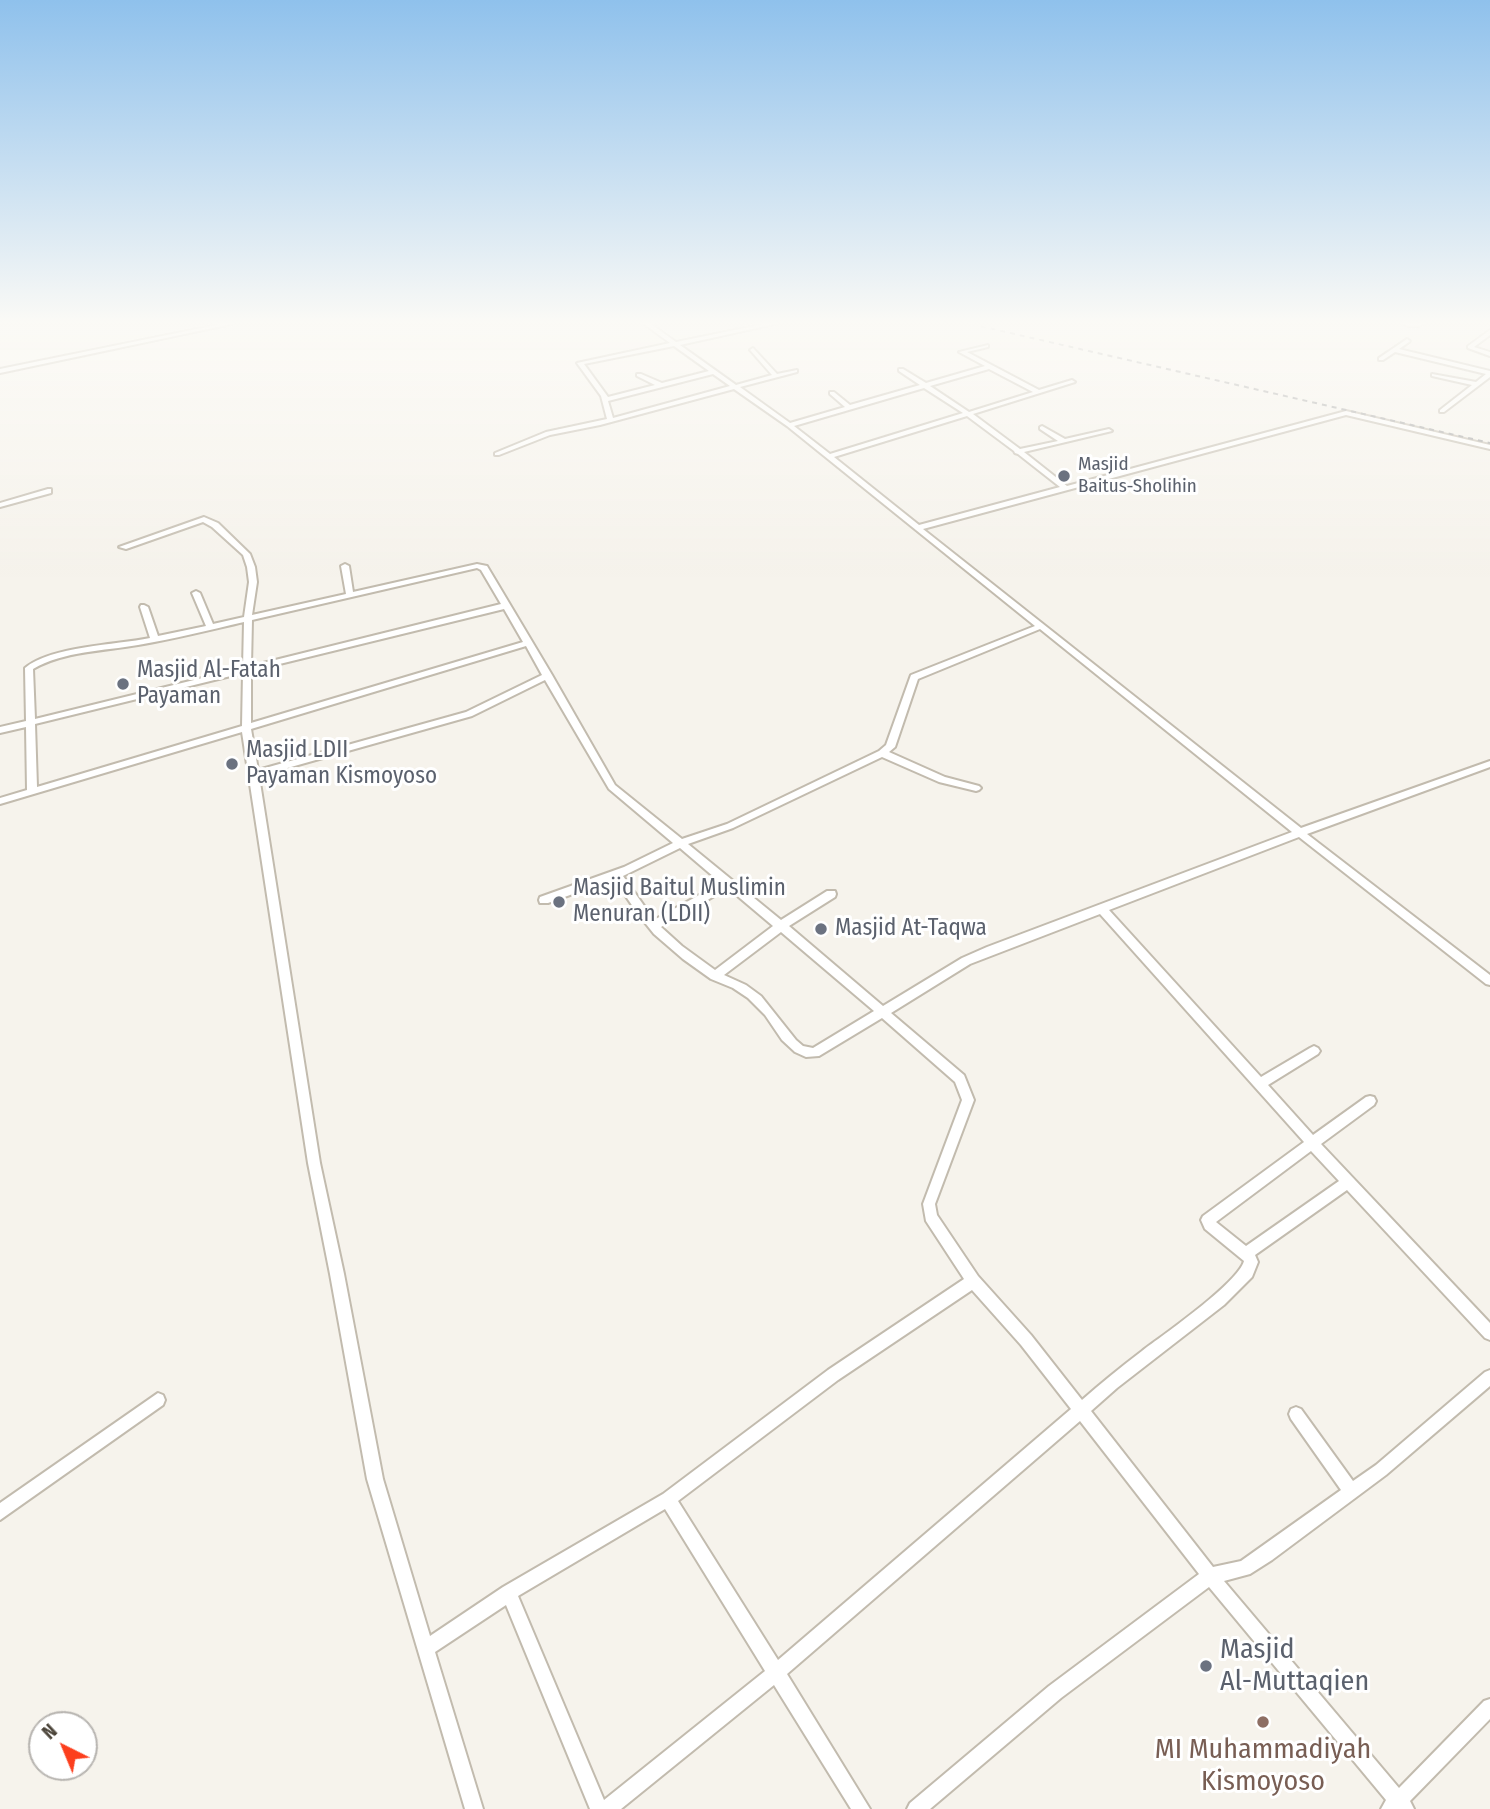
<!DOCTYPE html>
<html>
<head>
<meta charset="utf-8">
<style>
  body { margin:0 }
  #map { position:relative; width:1490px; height:1809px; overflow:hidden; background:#f6f3ec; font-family:"Fira Sans Condensed",sans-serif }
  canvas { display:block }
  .north { position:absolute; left:28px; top:1711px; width:70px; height:70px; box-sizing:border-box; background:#fff; border:2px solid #b7b4b0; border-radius:50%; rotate:317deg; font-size:19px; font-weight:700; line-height:28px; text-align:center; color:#4b4439 }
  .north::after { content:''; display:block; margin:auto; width:24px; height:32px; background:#fc3f1d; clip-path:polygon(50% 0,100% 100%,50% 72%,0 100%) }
</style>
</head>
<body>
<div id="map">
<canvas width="1490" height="1809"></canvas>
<div class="north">N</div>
</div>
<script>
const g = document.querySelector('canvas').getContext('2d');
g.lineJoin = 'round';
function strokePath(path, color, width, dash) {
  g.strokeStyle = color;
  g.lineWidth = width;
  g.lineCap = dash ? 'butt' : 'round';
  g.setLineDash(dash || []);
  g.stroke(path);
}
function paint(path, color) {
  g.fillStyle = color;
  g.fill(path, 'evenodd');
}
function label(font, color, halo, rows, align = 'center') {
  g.font = font + ' "Fira Sans Condensed",sans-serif';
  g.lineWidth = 6;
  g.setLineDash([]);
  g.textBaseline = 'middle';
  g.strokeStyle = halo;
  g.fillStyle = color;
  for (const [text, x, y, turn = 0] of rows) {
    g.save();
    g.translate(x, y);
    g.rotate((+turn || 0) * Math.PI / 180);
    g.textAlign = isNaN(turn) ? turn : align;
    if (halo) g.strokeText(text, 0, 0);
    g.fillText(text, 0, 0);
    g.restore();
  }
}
const minor = new Path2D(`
  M 221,324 L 232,324 L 0,373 L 0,369 Z
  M 644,324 L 651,324 L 676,342 L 764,324 L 775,324 L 680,345 L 736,385 L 772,375 L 751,351 L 750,350 L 753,348 L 777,374 L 797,370 L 797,372 L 740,387 L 790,423 L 845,407 L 830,394 L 830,392 L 834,392 L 850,405 L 920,385 L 899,371 L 899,369 L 903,369 L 926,383 L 985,366 L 959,352 L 988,345 L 988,347 L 967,352 L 1039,390 L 1072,380 L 1075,382 L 973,414 L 1020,449 L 1058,441 L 1040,429 L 1040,427 L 1042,426 L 1065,439 L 1109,429 L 1112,431 L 1024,452 L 1067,486 L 1346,411 L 1490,445 L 1490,449 L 1346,415 L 923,529 L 1301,828 L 1490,761 L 1490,767 L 1307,834 L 1490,975 L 1490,985 L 1486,984 L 1299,837 L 1109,910 L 1261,1077 L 1310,1048 L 1314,1046 L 1318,1048 L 1320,1051 L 1318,1054 L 1268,1085 L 1313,1135 L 1366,1097 L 1370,1096 L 1374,1097 L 1376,1101 L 1374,1105 L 1321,1144 L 1490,1323 L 1490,1340 L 1485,1338 L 1347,1190 L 1255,1255 L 1258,1262 L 1252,1277 L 1224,1305 L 1117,1388 L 1091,1411 L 1213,1567 L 1241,1561 L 1341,1490 L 1291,1419 L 1289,1414 L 1291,1409 L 1296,1407 L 1301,1409 L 1353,1481 L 1376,1465 L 1485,1372 L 1490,1370 L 1490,1386 L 1386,1475 L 1272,1560 L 1250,1574 L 1224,1581 L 1399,1788 L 1484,1701 L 1490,1699 L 1490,1719 L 1410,1801 L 1414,1809 L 1381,1809 L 1386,1800 L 1209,1587 L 1061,1698 L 930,1809 L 907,1809 L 910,1803 L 1049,1686 L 1199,1574 L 1080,1421 L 787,1674 L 870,1809 L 851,1809 L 774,1685 L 621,1809 L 590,1809 L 506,1605 L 435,1652 L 483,1809 L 465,1809 L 367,1479 L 330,1274 L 308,1163 L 242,732 L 0,804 L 0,798 L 27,790 L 26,727 L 0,733 L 0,727 L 26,721 L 25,668 C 51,646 116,645 150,638 L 140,607 L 141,605 L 144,605 L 148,607 L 158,636 L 206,626 L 192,593 L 196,591 L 200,593 L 213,624 L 244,617 L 249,582 L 247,567 L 243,555 L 212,527 L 203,522 L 126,549 L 119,547 L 204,517 L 218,523 L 250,554 L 255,567 L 257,582 L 252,615 L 346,594 L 341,566 L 345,564 L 349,566 L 353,592 L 477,564 L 487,566 L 552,675 L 615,785 L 682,839 L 727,824 L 879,751 L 886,745 L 911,675 L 1035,626 L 787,426 L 734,389 L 600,425 L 550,435 L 499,455 L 495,455 L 495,453 L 546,432 L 607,419 L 601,396 L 577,363 L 670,343 ZM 674,346 L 709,371 L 662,383 L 641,374 L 637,374 L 637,376 L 655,385 L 608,397 L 584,364 ZM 989,369 L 1033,392 L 969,412 L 930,386 ZM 713,374 L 730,386 L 613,418 L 608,401 ZM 924,388 L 963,413 L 830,454 L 794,426 ZM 967,416 L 1014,451 L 1015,453 L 1018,454 L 1060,487 L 919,525 L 834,457 ZM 477,568 L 481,570 L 501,604 L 251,666 L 252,620 ZM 504,609 L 523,642 L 251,723 L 251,671 ZM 244,622 L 243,668 L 35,719 L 33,669 C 64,651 104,651 138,645 C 174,639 209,630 244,622 ZM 1040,629 L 1292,832 L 987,947 L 962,958 L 883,1006 L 789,926 L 835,897 L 836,894 L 835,891 L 827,891 L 781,920 L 688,844 L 733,828 L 882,757 L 939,782 L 976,791 L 979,790 L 981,788 L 979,786 L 945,777 L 889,752 L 895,747 L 918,679 ZM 526,646 L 542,675 L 466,712 L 258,770 L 251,729 ZM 243,673 L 242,726 L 37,787 L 35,724 ZM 545,680 L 609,789 L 673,843 L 624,867 L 540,897 L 539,900 L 540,903 L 548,903 L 614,879 L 638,914 L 654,934 L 683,959 L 711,979 L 733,988 L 748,998 L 765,1015 L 782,1040 L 795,1052 L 806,1057 L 819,1056 L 882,1018 L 955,1082 L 962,1100 L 923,1204 L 926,1221 L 964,1279 L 828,1370 L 663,1494 L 503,1587 L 430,1636 L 383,1479 L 344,1274 L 320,1163 L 259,776 L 472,716 ZM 680,848 L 721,883 L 654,920 L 623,876 ZM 728,888 L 773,926 L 715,970 L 682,946 L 661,927 ZM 1100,914 L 1304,1142 L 1203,1216 L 1201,1220 L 1205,1229 L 1244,1261 C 1238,1283 1163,1335 1142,1351 C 1121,1367 1101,1383 1082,1400 L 1031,1335 L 978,1276 L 937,1215 L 935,1204 L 974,1100 L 964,1075 L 891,1013 L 970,964 ZM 781,932 L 874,1011 L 813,1048 L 803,1046 L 796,1040 L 761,996 L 746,985 L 724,975 ZM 1311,1151 L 1339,1181 L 1246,1246 L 1216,1222 ZM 972,1290 L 1021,1345 L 1071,1409 L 778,1660 L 678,1501 L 838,1380 ZM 665,1509 L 765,1671 L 604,1800 L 518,1596 Z
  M 1404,324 L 1423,324 C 1419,327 1408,327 1404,324 Z
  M 1490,330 L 1490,335 L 1474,347 L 1490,352 L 1490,356 L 1468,348 L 1468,346 Z
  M 1407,339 L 1410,341 L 1409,342 L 1399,349 L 1490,371 L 1490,377 L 1444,412 L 1440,412 L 1440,410 L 1472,385 L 1432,376 L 1432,374 L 1476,382 L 1486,374 L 1395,352 L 1383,360 L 1379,360 L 1379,358 Z
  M 48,489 L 51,489 L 51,493 L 0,507 L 0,503 Z
  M 158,1393 L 163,1395 L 165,1400 L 163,1405 L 0,1520 L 0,1503 Z`);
strokePath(minor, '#c2bbae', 4);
paint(minor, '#fff');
strokePath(new Path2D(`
  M 971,324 L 1490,443`), '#9a9a9a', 2, [5, 5]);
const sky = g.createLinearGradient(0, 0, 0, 577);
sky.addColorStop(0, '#8fc1ec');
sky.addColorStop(0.56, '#fbfaf6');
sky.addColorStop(1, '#fbfaf600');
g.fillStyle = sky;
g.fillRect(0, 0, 1490, 577);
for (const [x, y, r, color] of [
  [1064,476,7,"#6b7280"],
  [123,684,7,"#6b7280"],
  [232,764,7,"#6b7280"],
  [559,902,7,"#6b7280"],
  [821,929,7,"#6b7280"],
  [1206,1666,7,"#6b7280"],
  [1263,1722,7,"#8d6e63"]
]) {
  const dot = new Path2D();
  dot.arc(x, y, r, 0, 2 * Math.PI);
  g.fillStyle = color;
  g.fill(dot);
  strokePath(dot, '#fff', 2.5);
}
label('19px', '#5b616d', '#fff', [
  ["Masjid",1078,465],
  ["Baitus-Sholihin",1078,487]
], 'left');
label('23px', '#5b616d', '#fff', [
  ["Masjid Al-Fatah",137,671],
  ["Payaman",137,697],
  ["Masjid LDII",246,751],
  ["Payaman Kismoyoso",246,777],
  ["Masjid Baitul Muslimin",573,889],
  ["Menuran (LDII)",573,915],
  ["Masjid At-Taqwa",835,929]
], 'left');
label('28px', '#5b616d', '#fff', [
  ["Masjid",1220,1650],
  ["Al-Muttaqien",1220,1682]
], 'left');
label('28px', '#785e54', '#fff', [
  ["MI Muhammadiyah",1263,1750],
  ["Kismoyoso",1263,1782]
]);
</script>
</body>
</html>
